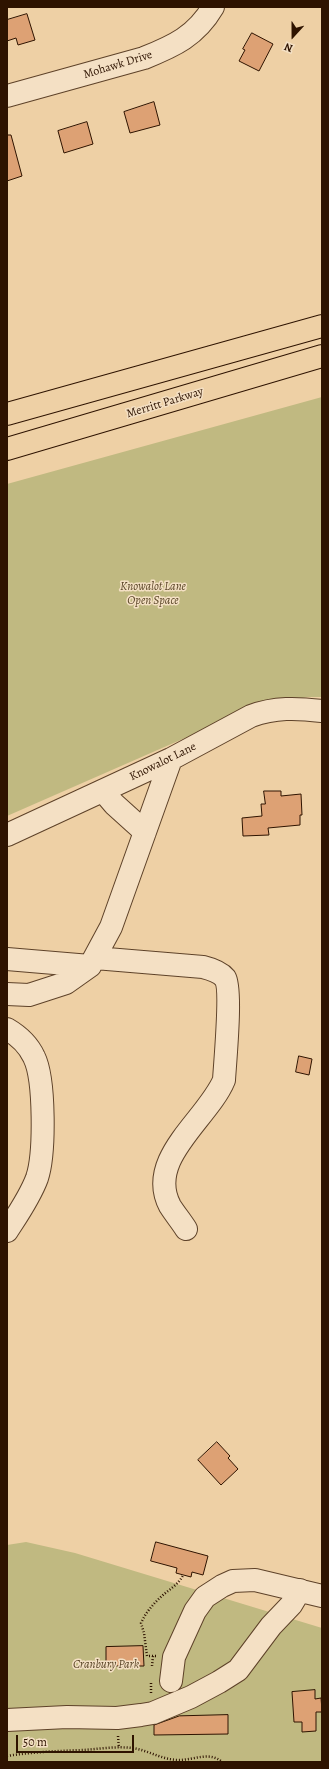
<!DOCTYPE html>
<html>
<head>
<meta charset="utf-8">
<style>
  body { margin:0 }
  #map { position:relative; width:329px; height:1769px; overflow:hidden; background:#eed0a5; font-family:Alegreya,serif }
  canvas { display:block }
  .frame { position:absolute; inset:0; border:8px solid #2e1300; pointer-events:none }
  .north { position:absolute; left:273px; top:16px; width:40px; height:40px; -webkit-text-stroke:3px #f4e0c4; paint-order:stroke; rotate:201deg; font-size:11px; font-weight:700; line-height:16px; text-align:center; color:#2e1300 }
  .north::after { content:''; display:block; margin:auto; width:14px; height:18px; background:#2e1300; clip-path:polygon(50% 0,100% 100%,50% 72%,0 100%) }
  .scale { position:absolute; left:16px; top:1735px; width:118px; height:18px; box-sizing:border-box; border:2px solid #2e1300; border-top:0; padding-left:5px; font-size:12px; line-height:14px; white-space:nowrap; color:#2e1300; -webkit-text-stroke:3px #f4e0c4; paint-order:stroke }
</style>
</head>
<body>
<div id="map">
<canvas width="329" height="1769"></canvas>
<div class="frame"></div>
<div class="north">N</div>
<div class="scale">50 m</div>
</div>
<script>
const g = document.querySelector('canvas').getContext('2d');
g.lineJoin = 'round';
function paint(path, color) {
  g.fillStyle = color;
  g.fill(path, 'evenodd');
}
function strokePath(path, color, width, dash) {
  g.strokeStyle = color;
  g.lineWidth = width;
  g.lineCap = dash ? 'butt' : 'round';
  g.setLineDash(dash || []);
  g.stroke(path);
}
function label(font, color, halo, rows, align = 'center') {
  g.font = font + ' Alegreya,serif';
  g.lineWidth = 3;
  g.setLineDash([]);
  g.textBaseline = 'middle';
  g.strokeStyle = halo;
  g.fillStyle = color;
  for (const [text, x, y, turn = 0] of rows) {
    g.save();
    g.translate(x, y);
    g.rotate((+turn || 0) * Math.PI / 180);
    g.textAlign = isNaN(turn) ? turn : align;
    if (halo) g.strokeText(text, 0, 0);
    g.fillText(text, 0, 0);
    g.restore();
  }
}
paint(new Path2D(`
  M 322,397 L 322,697 L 307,697 L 242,713 L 7,816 L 7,484 Z
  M 26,1542 L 75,1553 L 322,1628 L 322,1762 L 7,1762 L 7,1545 Z`), '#c0b981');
const building = new Path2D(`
  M 27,14 L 35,40 L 18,45 L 16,38 L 7,41 L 7,20 Z
  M 252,33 L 273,44 L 259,71 L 239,61 L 245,50 L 243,49 Z
  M 154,102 L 160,125 L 130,133 L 124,112 Z
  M 87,122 L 93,144 L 64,153 L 58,131 Z
  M 7,135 L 11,135 L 22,176 L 7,181 Z
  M 264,791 L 281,791 L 281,796 L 301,794 L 302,815 L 300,815 L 300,825 L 268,828 L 269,835 L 243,836 L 242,818 L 262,816 L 261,804 L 265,804 Z
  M 299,1056 L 312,1059 L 309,1075 L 296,1072 Z
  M 217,1442 L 230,1456 L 228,1458 L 238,1469 L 221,1485 L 198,1460 Z
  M 156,1542 L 208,1556 L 203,1575 L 192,1572 L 191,1577 L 176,1573 L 177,1568 L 151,1561 Z
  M 143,1646 L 144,1666 L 106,1666 L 106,1647 Z
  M 315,1690 L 315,1699 L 321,1698 L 322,1710 L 322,1712 L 316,1712 L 316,1731 L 302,1732 L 302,1722 L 294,1722 L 292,1692 Z
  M 228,1715 L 228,1734 L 154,1735 L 154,1725 L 179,1716 Z`);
paint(building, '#dda174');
strokePath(building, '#2e1300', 1);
const minor = new Path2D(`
  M 7,96 L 144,58 C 174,46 196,36 213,7
  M 103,791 L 114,804 L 145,832
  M 7,835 L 171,759 L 251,716 C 275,707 297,708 322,711
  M 95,958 L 203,967 C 211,969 220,972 225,978 C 232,989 225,1063 224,1080 C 208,1119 145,1159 170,1206 C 175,1214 181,1221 186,1229
  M 7,959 L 90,966
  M 7,994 L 29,995 L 66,983 L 90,966 L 111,927 L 171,759
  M 7,1029 C 19,1036 28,1044 34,1057 C 45,1079 45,1154 37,1178 C 30,1197 18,1214 7,1231
  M 171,1681 L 174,1657 L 195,1611 L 205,1597 L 222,1586 L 233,1581 L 255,1580 L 322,1596
  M 7,1720 L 67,1717 L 117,1718 L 141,1715 L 153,1713 L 191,1697 L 219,1682 L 238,1670 L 271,1626 L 291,1605 L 300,1590`);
const highway = new Path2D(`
  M 7,414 L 322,326
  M 7,449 L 322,356`);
strokePath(minor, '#5e4229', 24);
strokePath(highway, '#2e1300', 24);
strokePath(new Path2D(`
  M 156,1656 L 147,1656 L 144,1633 L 141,1623 C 146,1612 154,1603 163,1595 C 170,1589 179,1584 183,1575
  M 152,1666 L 153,1656
  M 151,1693 L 151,1682
  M 118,1736 L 119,1748
  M 7,1756 C 32,1752 57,1751 83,1750 C 99,1749 116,1746 132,1748 C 148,1750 162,1760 179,1760 C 194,1760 210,1751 222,1762`), '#2e1300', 2.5, [1, 2]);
strokePath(minor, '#f4e0c4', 22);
strokePath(highway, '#eed0a5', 22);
label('12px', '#2e1300', '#f4e0c4', [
  ["Mohawk Drive",118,65,-17],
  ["Merritt Parkway",165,403,-17],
  ["Knowalot Lane",163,762,-26]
]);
label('italic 12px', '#5a4527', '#f4e0c4', [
  ["Knowalot Lane",153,587],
  ["Open Space",153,601],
  ["Cranbury Park",106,1665]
]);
</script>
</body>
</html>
